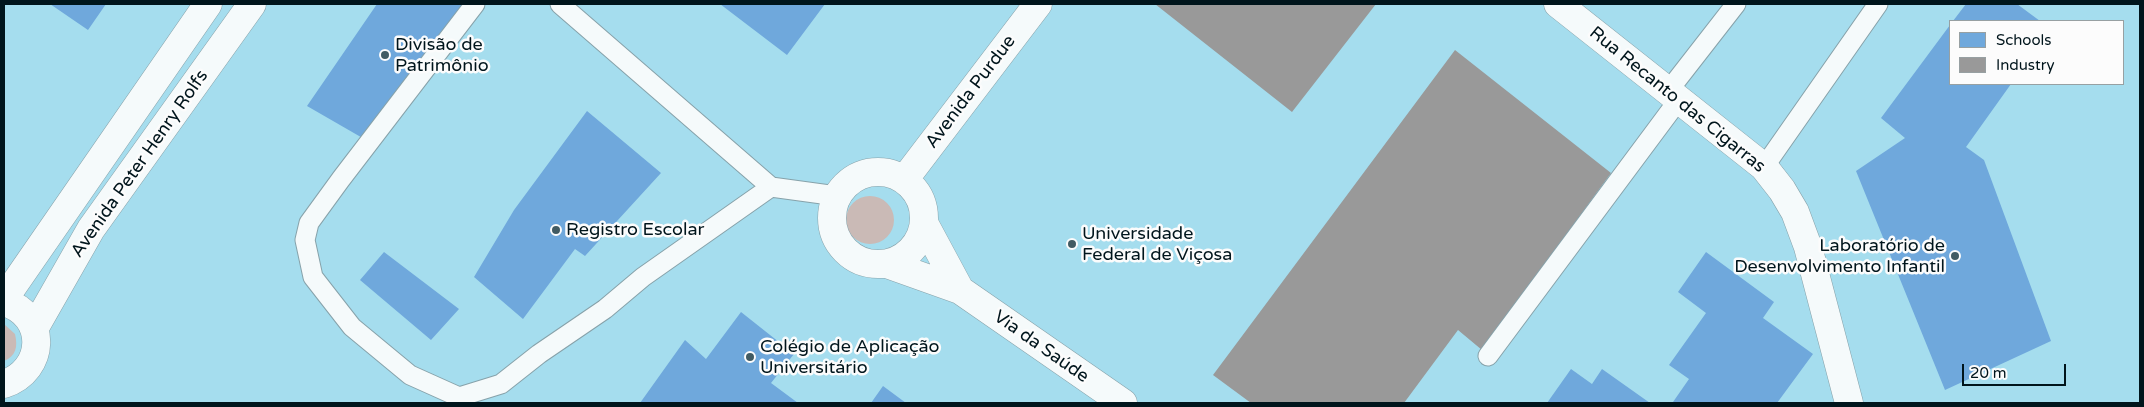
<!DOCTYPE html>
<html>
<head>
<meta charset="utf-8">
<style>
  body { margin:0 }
  #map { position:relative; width:2144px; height:407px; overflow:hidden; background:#badce7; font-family:"Varela Round",sans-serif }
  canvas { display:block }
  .frame { position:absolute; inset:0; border:5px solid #00151c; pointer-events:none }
  .legend { position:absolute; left:1949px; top:20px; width:175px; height:65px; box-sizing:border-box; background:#fcfcfc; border:1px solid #97a0a2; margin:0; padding:6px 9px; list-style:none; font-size:15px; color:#00151c }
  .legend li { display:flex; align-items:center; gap:10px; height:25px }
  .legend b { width:25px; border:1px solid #97a0a2 }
  .scale { position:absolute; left:1962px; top:364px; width:104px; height:22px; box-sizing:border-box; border:2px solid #00151c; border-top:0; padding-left:6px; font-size:15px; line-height:18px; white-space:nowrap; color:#00151c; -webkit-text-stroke:4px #fcfcfc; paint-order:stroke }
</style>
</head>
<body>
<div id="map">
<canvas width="2144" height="407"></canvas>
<div class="frame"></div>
<ul class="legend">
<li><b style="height:14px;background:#6fa8dc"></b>Schools</li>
<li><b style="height:14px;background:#999"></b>Industry</li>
</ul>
<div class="scale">20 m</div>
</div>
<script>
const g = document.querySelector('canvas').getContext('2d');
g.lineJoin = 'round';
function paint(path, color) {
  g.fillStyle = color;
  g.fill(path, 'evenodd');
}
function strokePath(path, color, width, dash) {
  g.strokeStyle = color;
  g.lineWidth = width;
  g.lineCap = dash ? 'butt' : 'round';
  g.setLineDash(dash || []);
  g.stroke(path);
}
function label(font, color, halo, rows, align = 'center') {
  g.font = font + ' "Varela Round",sans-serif';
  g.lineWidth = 5;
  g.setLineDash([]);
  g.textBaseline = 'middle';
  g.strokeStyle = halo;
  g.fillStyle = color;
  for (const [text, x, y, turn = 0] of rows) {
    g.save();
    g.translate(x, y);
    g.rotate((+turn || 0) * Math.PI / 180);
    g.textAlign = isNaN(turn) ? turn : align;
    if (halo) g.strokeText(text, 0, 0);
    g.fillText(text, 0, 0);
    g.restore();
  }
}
paint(new Path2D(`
  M 4,4 L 2140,4 L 2140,403 L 4,403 ZM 1950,21 L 2123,21 L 2123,84 L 1950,84 Z`), '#a5ddee');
paint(new Path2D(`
  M846 220a24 24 0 1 1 48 0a24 24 0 1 1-48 0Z
  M 4,324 L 15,334 C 18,347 16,356 4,361 Z`), '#cabab6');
paint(new Path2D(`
  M 50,4 L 106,4 L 88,30 Z
  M 377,4 L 466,4 L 366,140 L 307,106 Z
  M 720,4 L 825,4 L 787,55 Z
  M 1966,4 L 2017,4 L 2040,21 L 1953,21 Z
  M 1950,25 L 1950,84 L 2011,84 L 1966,147 L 1984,160 L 2051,341 L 1945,390 L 1856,171 L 1905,138 L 1881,118 Z
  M 587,111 L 661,173 L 585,256 L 575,249 L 523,319 L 474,277 L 514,210 Z
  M 384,252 L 459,309 L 431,340 L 360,280 Z
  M 1706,252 L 1774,302 L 1763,318 L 1813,354 L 1777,403 L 1673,402 L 1689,379 L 1669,365 L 1706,313 L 1678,292 Z
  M 741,312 L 794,354 L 771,383 L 798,403 L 640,403 L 685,340 L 706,359 Z
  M 1571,369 L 1592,384 L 1602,369 L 1650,403 L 1547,403 Z
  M 883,386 L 906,403 L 871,403 Z`), '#6fa8dc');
paint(new Path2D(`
  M 1155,4 L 1376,4 L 1292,112 Z
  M 1455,50 L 1611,173 L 1482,350 L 1458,330 L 1404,403 L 1251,403 L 1213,375 Z`), '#999');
const service = new Path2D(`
  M 475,4 L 341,179 L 309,223 L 305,240 L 313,277 L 352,327 L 410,375 L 459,397 L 501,384 L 539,354 L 605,309 L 643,277 L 771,187
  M 560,4 L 771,187 L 837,196
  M 1669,90 L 1736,4
  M 1764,167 L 1878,4
  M 1488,356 L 1680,98`);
const tertiary = new Path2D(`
  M 1558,4 L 1764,167 L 1782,190 L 1795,212 L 1808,247 L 1849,403
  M832 218a46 46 0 1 1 92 0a46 46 0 1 1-92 0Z
  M 904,180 L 1038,4
  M 924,223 L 960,290
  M 887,264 L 960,290 L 1123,403`);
const secondary = new Path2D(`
  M 4,299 L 208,4
  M 4,302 C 48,315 46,370 4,384
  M 34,329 L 91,229 L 252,4`);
strokePath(service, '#87a2aa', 21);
strokePath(tertiary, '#87a2aa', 29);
strokePath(secondary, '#87a2aa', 29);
strokePath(service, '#f5fafb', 19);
strokePath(tertiary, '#f5fafb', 28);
strokePath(secondary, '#f5fafb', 28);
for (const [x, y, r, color] of [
  [385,55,5,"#415b63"],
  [556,230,5,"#415b63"],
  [1072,244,5,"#415b63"],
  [1955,256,5,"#415b63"],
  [750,357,5,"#415b63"]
]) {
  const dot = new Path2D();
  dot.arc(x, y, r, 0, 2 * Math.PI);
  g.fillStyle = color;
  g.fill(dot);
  strokePath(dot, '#fcfcfc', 2);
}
label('18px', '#00151c', '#fcfcfc', [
  ["Divisão de",395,45],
  ["Patrimônio",395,66],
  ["Registro Escolar",566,230],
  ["Universidade",1082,234],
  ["Federal de Viçosa",1082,255],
  ["Laboratório de",1945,246,"right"],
  ["Desenvolvimento Infantil",1945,267,"right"],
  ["Colégio de Aplicação",760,347],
  ["Universitário",760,368]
], 'left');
label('18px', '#00151c', '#fcfcfc', [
  ["Avenida Purdue",971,92,-53],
  ["Rua Recanto das Cigarras",1677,100,39],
  ["Avenida Peter Henry Rolfs",140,164,-55],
  ["Via da Saúde",1041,347,35]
]);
</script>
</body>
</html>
